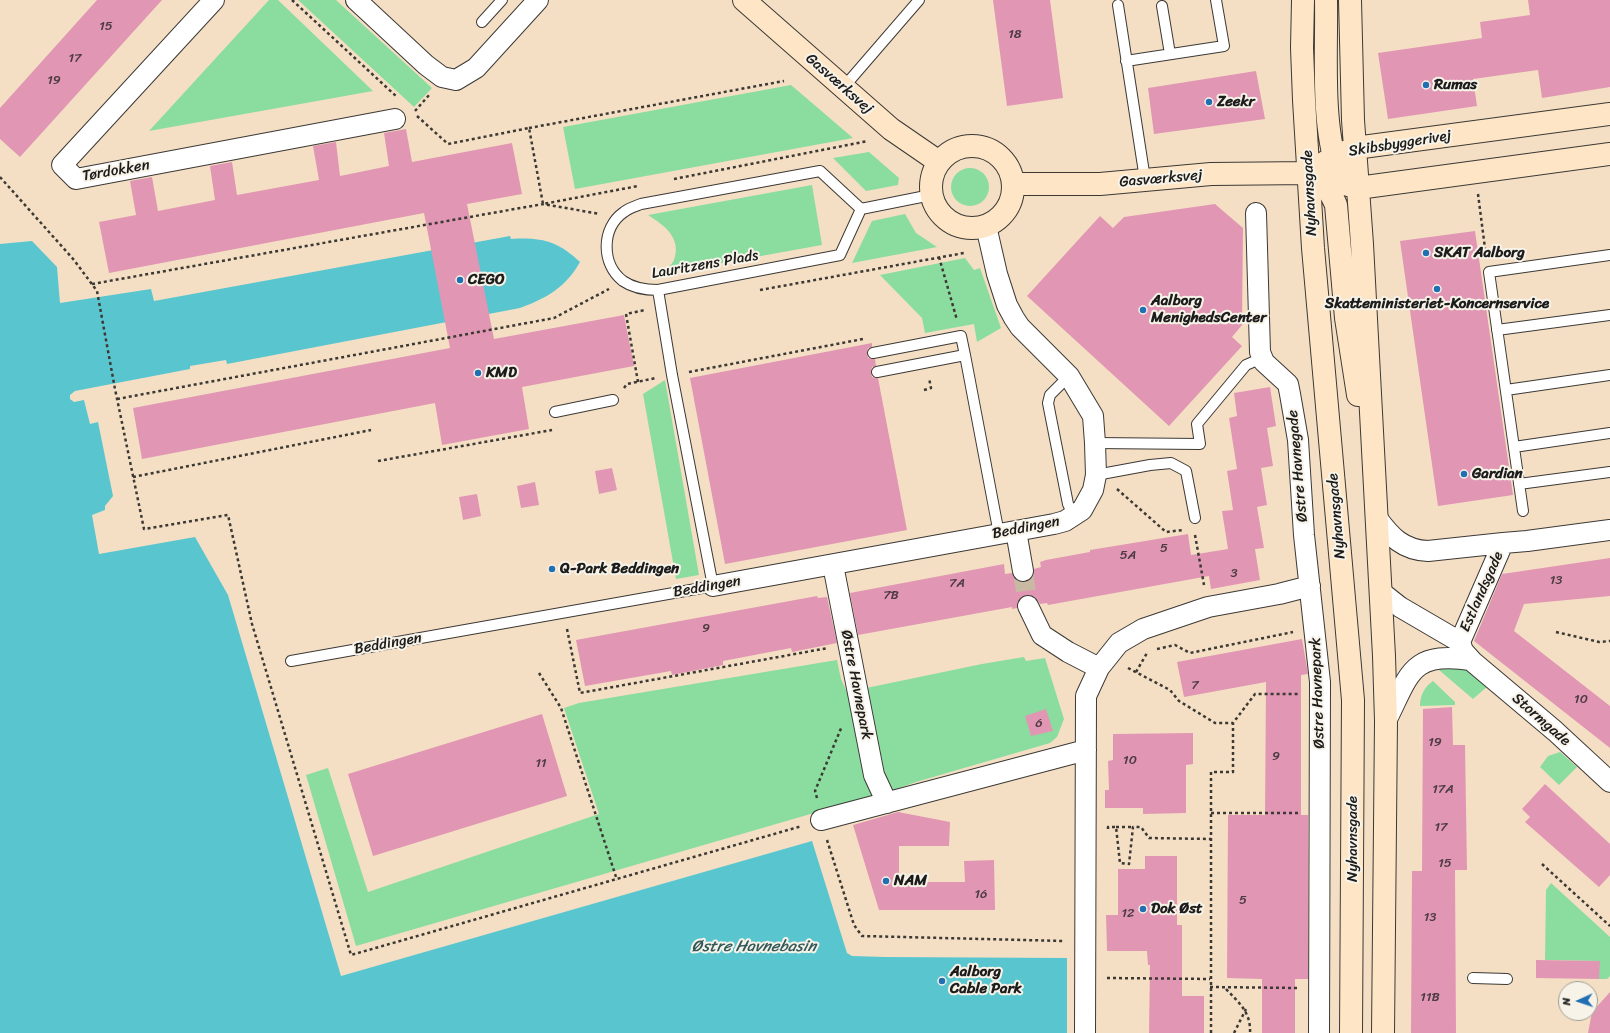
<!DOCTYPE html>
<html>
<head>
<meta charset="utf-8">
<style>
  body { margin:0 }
  #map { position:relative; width:1610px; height:1033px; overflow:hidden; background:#f4dfc4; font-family:Sriracha,sans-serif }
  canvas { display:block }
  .north { position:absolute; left:1558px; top:981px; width:40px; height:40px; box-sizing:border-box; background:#f7f3e8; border:1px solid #9f9d96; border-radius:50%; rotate:267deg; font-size:11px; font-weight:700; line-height:16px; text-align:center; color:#1c1c1c }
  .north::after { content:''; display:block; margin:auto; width:14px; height:18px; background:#1f6fb2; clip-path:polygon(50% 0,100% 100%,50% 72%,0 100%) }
</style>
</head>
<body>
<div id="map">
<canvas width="1610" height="1033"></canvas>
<div class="north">N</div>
</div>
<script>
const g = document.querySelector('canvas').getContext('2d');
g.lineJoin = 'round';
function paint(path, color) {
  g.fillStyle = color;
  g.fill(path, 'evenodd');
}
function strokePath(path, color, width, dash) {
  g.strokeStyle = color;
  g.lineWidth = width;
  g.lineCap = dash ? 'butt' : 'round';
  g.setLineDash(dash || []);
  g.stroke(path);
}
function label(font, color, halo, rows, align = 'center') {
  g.font = font + ' Sriracha,sans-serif';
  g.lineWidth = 4;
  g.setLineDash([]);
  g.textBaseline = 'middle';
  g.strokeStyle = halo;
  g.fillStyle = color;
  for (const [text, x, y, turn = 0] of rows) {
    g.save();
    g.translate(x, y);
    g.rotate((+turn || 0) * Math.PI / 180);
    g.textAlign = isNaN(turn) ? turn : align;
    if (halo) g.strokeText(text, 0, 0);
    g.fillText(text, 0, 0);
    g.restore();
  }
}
paint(new Path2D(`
  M 269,0 L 278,0 L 373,91 L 149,131 Z
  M 298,0 L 336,0 L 432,88 L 414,107 Z
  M 791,85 L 853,138 L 575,189 L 563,127 Z
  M 869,152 L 899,178 L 898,185 L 866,191 L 833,158 Z
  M951 187a19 19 0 1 1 38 0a19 19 0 1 1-38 0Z
  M 812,185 L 822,245 L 661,274 C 665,270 672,265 674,260 C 682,238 664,225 648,215 Z
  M 905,214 L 916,233 L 937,247 L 852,263 L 872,221 Z
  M 965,258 L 974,270 L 980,268 L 1001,328 L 977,342 L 974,324 L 925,333 L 922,318 L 880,275 Z
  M 665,380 L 699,575 L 676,579 L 643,394 Z
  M 1024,657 L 1026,661 L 1045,658 L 1064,719 L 1057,737 L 1050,743 L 916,782 L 857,803 L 814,813 L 356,946 L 306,775 L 328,768 L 368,892 L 599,814 L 564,708 L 579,703 L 837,660 L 841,679 L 847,692 L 982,664 Z
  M 1443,667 L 1469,669 L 1489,685 L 1473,699 L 1439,670 Z
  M 1433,681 L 1455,702 L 1455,705 L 1420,706 C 1420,696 1424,687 1433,681 Z
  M 1560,752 L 1577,767 L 1559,785 L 1540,767 L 1548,756 Z
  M 1551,883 L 1610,937 L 1610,976 L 1607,979 L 1599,979 L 1599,961 L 1545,960 L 1546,890 Z`), '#8add9e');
paint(new Path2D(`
  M 510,236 L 511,239 C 541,237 558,241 580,262 C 566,287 547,298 520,308 L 227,364 L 226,360 L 190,366 L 190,369 L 75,391 L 70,395 L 70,399 L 74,402 L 84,400 L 90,424 L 98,422 L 113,496 L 105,506 L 105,510 L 92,515 L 99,554 L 195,537 L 228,595 L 341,976 L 812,841 L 847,953 L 852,956 L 885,957 L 1067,958 L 1067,1033 L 0,1033 L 0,244 L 32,241 L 57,267 L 60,303 L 151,289 L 154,301 Z`), '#59c6cf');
paint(new Path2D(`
  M 97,0 L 162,0 L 20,157 L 0,139 L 0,108 Z
  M 993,0 L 1050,0 L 1063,98 L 1007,106 Z
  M 1528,0 L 1610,0 L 1610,87 L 1542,98 L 1538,70 L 1473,79 L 1477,106 L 1388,119 L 1378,53 L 1482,38 L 1480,22 L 1530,15 Z
  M 1256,71 L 1265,119 L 1154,134 L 1148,88 Z
  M 406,129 L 412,162 L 512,143 L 522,194 L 467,204 L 494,339 L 624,315 L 634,366 L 522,387 L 529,429 L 442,445 L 435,403 L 142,459 L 133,408 L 450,348 L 424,213 L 109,273 L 99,222 L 136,215 L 130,181 L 152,177 L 158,211 L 215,200 L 210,166 L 232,162 L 237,195 L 319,180 L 313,146 L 336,142 L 340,176 L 389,166 L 384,133 Z
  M 1215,204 L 1243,228 L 1242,325 L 1232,337 L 1242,346 L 1169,426 L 1027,296 L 1100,216 L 1113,228 L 1124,217 Z
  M 1475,231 L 1513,495 L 1438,506 L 1400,241 Z
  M 872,343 L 872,347 L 868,348 L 867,354 L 868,358 L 875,359 L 876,366 L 872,367 L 871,373 L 872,377 L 878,378 L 907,530 L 725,564 L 690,378 Z
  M 1270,387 L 1276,426 L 1267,428 L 1273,466 L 1261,468 L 1267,505 L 1257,507 L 1264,548 L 1255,549 L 1260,580 L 1211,589 L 1209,576 L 1048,605 L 1047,603 L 1040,604 L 1035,597 L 1028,595 L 1019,599 L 1017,608 L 1012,609 L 1012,607 L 858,635 L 850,593 L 1004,564 L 1005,574 L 1012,573 L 1014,578 L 1019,582 L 1025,582 L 1034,575 L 1034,569 L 1041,567 L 1040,562 L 1046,560 L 1090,552 L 1090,550 L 1188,534 L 1191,555 L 1228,549 L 1222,511 L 1233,510 L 1227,471 L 1237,469 L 1229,418 L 1237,416 L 1234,393 Z
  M 612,468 L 617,490 L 599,494 L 595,471 Z
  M 535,482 L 539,505 L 521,508 L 517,486 Z
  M 477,494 L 481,516 L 463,520 L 459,497 Z
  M 1610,558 L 1610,596 L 1524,604 L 1514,631 L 1610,706 L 1610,748 L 1474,641 L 1502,574 Z
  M 817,596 L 818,598 L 827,597 L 837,643 L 792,652 L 791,648 L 723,661 L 723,665 L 672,675 L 671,671 L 585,686 L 576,640 Z
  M 1302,639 L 1308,674 L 1301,675 L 1301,815 L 1308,815 L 1308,979 L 1295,979 L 1295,1033 L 1262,1033 L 1262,979 L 1227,978 L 1228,815 L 1265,815 L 1266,682 L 1184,697 L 1177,662 Z
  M 1452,707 L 1453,745 L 1465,745 L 1467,870 L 1455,870 L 1456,1033 L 1411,1033 L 1412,871 L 1422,871 L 1423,709 Z
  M 1046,709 L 1053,731 L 1031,736 L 1025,716 Z
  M 542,714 L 567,796 L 373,856 L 348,774 Z
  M 1193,733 L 1193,764 L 1186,765 L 1186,813 L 1143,814 L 1143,808 L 1105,808 L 1105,790 L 1109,790 L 1108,761 L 1113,760 L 1113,734 Z
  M 1545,784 L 1610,844 L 1610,875 L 1599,887 L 1525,822 L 1530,817 L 1522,809 Z
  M 898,812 L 950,822 L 949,846 L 899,846 L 899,882 L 965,882 L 964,861 L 994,860 L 995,910 L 879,910 L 853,825 Z
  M 1145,856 L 1177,856 L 1177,925 L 1182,925 L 1182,996 L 1204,996 L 1204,1033 L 1149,1033 L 1150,965 L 1148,965 L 1147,951 L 1107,951 L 1106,915 L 1118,915 L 1118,869 L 1145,869 Z
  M 1536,960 L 1600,961 L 1599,979 L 1536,978 Z
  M 1610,992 L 1610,1033 L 1588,1033 L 1592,1012 Z`), '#e197b3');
strokePath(new Path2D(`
  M 1023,571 L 1028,606`), '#c9b8a2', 20, [20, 10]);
const lane = new Path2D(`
  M 1118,5 L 1145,179
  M 1162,6 L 1170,54
  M 482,22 L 502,0
  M 1126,61 L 1224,46 L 1216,0
  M 843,88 L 919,0
  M 820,171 L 861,209 L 840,255 L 658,290 C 646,290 633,288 623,281 C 601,264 601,228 624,212 C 629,208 636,206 641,204 Z
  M 861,209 L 931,195
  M 1497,330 L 1610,315
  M 873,353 L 961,336 L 965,355
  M 877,372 L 965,355 L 999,534
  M 1069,376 L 1050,395 L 1048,403 L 1068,504 L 1074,516
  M 1506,390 L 1610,375
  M 555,412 L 613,400
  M 1095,443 L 1200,444 L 1197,424 L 1246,365 L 1262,358
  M 1514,447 L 1610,433
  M 1096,475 L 1150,465 L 1171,463 L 1186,471 L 1195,518
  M 1519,484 L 1610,472
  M 1523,511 L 1489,272 L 1610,255
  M 291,661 L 713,586 L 672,375 L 658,290
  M 1473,978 L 1507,979`);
const street = new Path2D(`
  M 214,0 L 62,165 L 76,179 L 395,119
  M 356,0 L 426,65 L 442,77 L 456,80 L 476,68 L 538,0
  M 1256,213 L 1260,352 L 1264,362 L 1288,384 L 1290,394 L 1298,440 L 1304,535 L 1320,682 L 1319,1033
  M 1377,518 C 1391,537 1403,550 1428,551 L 1503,543
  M 1016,531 L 1023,571
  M 833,565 L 874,775 L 887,803
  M 713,586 L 1054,524 L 1065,521 L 1082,510 L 1093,490 L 1096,475 L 1095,443 L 1093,416 L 1069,376 L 1020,327 L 1014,318 L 1007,305 L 997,274 L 986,226
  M 1381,592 L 1400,607 L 1460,642 L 1463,651 L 1473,662 L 1555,731 L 1610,782
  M 1028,606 L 1042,635 L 1068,652 L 1099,668
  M 1460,642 L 1503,543 L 1527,541 L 1610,530
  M 1386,721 C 1410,674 1410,651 1471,660
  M 821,820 L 1086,750
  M 1085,1033 L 1086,696 L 1099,668 L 1119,643 L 1143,629 L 1208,607 L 1279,594 L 1310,586`);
const secondary = new Path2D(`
  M 744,0 L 891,129 L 939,162
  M 1303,0 L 1302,48 L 1304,100 L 1313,248 L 1353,700 L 1351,1033
  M 1326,0 C 1327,50 1321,123 1338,170
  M 1350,0 L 1353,120 L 1362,244 L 1384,656 L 1386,721 L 1383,1033
  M931 187a41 41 0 1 1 82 0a41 41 0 1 1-82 0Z
  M 1309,173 L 1333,157 L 1355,148 L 1610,114
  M 1311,175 C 1325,183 1330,191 1336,205 L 1346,318 L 1358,395
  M 1013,184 L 1100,184 L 1211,174 L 1309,173 L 1358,188 L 1610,154`);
strokePath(lane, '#3c3935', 12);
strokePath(street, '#3c3935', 22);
strokePath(secondary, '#3c3935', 24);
strokePath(new Path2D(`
  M 292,0 L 397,97
  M 415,111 L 430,94
  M 417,116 L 448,144 L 529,128 L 543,204 L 638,186
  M 529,128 L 784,81
  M 0,177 L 74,260 L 97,291 L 115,389 L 144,529 L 228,515 L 252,624 L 351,955 L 802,826
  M 674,179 L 868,141
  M 1478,194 L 1486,256
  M 939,257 L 957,320
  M 92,284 L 543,204 L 600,214
  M 760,290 L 964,253
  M 689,372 L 863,339
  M 638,382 L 626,314 L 645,310
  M 624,388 L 627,384 L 656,378
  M 924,390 L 931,388 L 929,378
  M 117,399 L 554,318 L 609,289
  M 378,461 L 552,430
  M 133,477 L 371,430
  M 1117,489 L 1166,532 L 1183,530
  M 1195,535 L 1204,585
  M 567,629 L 580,693 L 828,648
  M 1556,632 L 1599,642 L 1610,641
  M 1157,649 L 1175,645 L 1190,653 L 1293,632
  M 1128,668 L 1170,690 L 1179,701 L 1215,723 L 1233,723
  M 1136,672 L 1147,653
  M 539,673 L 561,708 L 617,880
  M 817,798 L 815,791 L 842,726
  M 1211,813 L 1299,813
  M 1116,827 L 1133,827
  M 1108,829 L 1108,827 L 1116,827 L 1120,863 L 1129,864 L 1133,827 L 1141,827 L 1149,838 L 1211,839
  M 827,840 L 854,925 L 862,936 L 1064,941
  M 1542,864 L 1610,926
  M 1107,978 L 1210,979
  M 1210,987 L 1298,988
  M 1226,989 C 1239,1003 1251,1012 1250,1033
  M 1211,1033 L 1211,772 L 1233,772 L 1233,723 L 1255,694 L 1298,694
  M 1234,1033 L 1246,1009`), '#3c3935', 2.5, [3, 3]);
strokePath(lane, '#fff', 10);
strokePath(street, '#fff', 20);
strokePath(secondary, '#fde5c5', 22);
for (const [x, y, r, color] of [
  [1426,85,4,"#1f6fb2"],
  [1209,102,4,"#1f6fb2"],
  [1426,253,4,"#1f6fb2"],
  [460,280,4,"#1f6fb2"],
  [1437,289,4,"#1f6fb2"],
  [1143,310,4,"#1f6fb2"],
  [478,373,4,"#1f6fb2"],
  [1464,474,4,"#1f6fb2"],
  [552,569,4,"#1f6fb2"],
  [886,881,4,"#1f6fb2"],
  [1143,909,4,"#1f6fb2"],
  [942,981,4,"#1f6fb2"]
]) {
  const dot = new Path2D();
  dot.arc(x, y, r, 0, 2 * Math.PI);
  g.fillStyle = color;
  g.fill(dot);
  strokePath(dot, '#f7f3e8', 1.5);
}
label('13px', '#4d3b42', null, [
  ["15",106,27],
  ["18",1015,35],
  ["17",75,59],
  ["19",54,81],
  ["5",1164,549],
  ["5A",1128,556],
  ["3",1234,574],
  ["13",1556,581],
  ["7A",957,584],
  ["7B",891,596],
  ["9",706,629],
  ["7",1195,686],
  ["10",1581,700],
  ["6",1039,724],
  ["19",1435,743],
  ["9",1276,757],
  ["10",1130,761],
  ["11",541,764],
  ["17A",1443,790],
  ["17",1441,828],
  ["15",1445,864],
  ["16",981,895],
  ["5",1243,901],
  ["12",1128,914],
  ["13",1430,918],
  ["11B",1430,998]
]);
label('15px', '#1c1c1c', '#f7f3e8', [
  ["Gasværksvej",839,84,41],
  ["Skibsbyggerivej",1400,144,-9],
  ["Tørdokken",116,171,-10],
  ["Gasværksvej",1161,179,-5],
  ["Nyhavnsgade",1310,193,-93],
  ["Lauritzens Plads",705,265,-10],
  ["Østre Havnegade",1298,466,-95],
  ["Nyhavnsgade",1337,516,-95],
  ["Beddingen",1026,528,-11],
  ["Beddingen",707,587,-10],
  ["Estlandsgade",1482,592,-66],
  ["Beddingen",388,644,-10],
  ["Østre Havnepark",856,685,79],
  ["Østre Havnepark",1318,693,-92],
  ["Stormgade",1541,720,41],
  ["Nyhavnsgade",1353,839,-90]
]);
label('bold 15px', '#1c1c1c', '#f7f3e8', [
  ["Rumas",1434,85],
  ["Zeekr",1217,102],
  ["SKAT Aalborg",1434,253],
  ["CEGO",468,280],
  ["Aalborg",1151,301],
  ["MenighedsCenter",1151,318],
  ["Skatteministeriet-Koncernservice",1437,304,"center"],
  ["KMD",486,373],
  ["Gardian",1472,474],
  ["Q-Park Beddingen",560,569],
  ["NAM",894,881],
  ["Dok Øst",1151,909],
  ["Aalborg",950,972],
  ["Cable Park",950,989]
], 'left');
label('italic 16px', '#31585b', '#f7f3e8', [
  ["Østre Havnebasin",754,947]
]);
</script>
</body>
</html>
